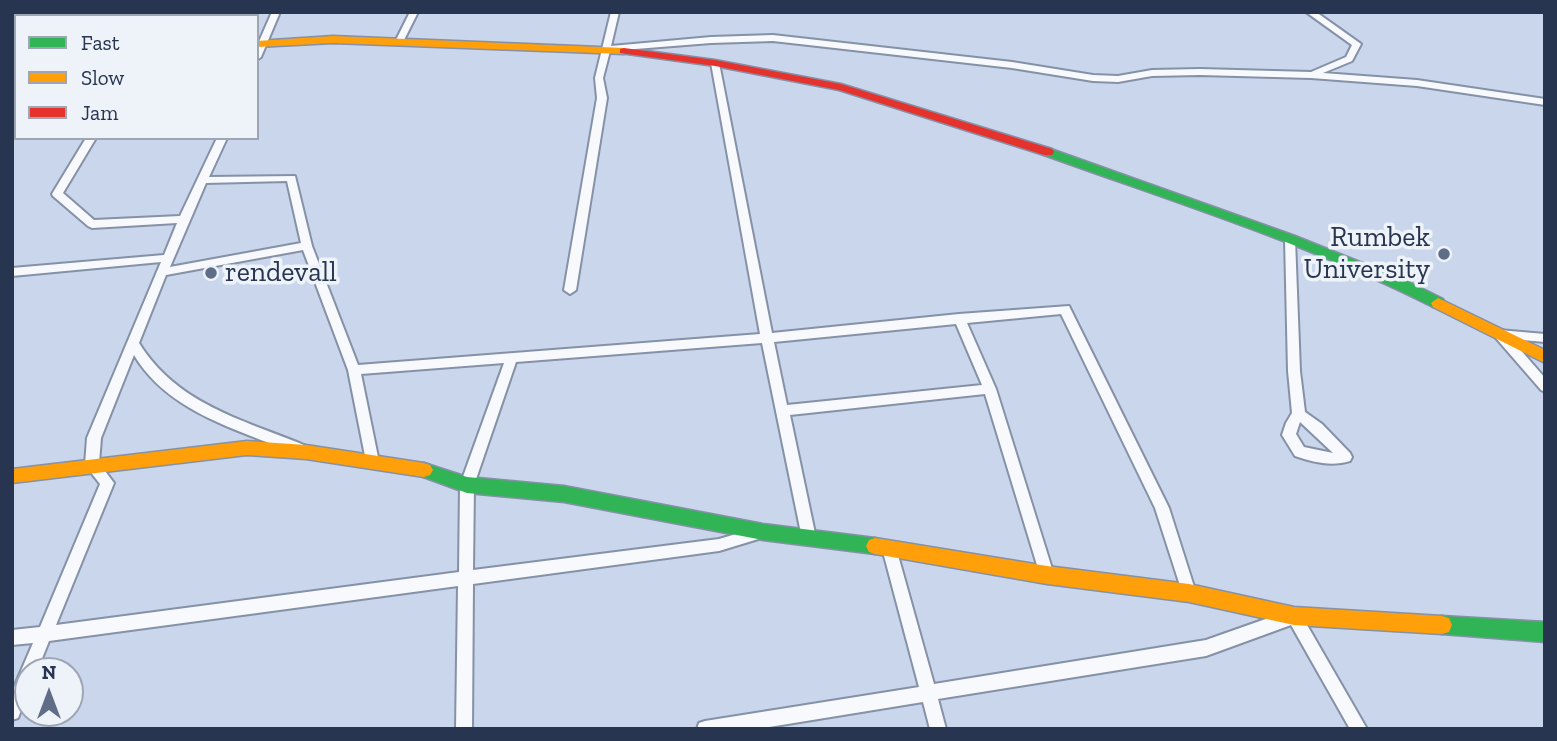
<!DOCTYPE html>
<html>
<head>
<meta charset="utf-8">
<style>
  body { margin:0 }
  #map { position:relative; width:1557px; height:741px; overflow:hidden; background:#c9d6ec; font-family:"Zilla Slab",serif }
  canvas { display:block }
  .frame { position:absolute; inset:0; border:14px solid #273550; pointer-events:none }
  .legend { position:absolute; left:14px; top:14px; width:245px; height:126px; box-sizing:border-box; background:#eef2f9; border:2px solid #9ea6b5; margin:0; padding:9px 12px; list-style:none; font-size:21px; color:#273550 }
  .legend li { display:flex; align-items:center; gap:14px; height:35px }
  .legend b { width:35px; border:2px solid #9ea6b5 }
  .north { position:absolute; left:14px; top:657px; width:70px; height:70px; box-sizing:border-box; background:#eef2f9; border:2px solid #9ea6b5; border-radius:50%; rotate:0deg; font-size:19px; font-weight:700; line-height:28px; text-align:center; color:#273550 }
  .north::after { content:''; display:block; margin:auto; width:24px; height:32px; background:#606d87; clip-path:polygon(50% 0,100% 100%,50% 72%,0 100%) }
</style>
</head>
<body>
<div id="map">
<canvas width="1557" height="741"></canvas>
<div class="frame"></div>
<ul class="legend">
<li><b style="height:9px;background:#30b455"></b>Fast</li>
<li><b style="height:9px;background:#ff9f0a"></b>Slow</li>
<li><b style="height:9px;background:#e5322d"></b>Jam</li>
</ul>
<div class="north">N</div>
</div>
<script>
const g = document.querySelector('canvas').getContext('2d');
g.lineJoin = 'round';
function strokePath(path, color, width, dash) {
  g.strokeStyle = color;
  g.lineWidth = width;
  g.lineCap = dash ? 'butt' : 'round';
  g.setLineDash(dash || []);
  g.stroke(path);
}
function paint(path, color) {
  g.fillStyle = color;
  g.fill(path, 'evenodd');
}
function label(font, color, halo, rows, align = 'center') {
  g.font = font + ' "Zilla Slab",serif';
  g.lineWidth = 7;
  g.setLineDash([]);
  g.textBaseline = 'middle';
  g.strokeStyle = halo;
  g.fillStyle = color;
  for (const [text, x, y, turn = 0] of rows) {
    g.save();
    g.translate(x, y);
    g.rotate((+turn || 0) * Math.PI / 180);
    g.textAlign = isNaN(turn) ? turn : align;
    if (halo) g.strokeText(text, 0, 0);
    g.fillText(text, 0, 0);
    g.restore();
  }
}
const street = new Path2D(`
  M 171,12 L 179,12 L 177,16 L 169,16 Z
  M 272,12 L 280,12 L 261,57 L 257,60 L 257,46 Z
  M 410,12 L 418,12 L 402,44 L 396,44 L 395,42 Z
  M 611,12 L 619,12 L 611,46 L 711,37 L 773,35 L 1012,62 L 1093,75 L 1118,76 L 1152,70 L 1200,69 L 1311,72 L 1346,57 L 1352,45 L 1306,12 L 1316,12 L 1361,44 L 1352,61 L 1323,73 L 1417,80 L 1545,99 L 1545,105 L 1417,86 L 1311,78 L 1200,75 L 1152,76 L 1118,82 L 1093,81 L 1012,68 L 773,41 L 711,43 L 610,51 L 603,78 L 607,98 L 576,290 L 570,294 L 564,290 L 597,98 L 595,78 Z
  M 12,34 L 16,34 L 16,40 L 12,40 Z
  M 712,61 L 719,63 L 772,333 L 959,314 L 1069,306 L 1169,508 L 1196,593 L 1194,598 L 1189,600 L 1184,598 L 1155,508 L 1061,314 L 967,323 L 996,389 L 1054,575 L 1052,580 L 1047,582 L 1042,580 L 1040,575 L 985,394 L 790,415 L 816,538 L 814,543 L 809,544 L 804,543 L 802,538 L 762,343 L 516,362 L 474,485 L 473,570 L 719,539 L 760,527 L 765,529 L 767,533 L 765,537 L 719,551 L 473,584 L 472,729 L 456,729 L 458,586 L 49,641 L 37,671 L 28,671 L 28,693 L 18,718 L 12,720 L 12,692 L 33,643 L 12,645 L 12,630 L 40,627 L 100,484 L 85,465 L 87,438 L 161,262 L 12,276 L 12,268 L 164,255 L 177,223 L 92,228 L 88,226 L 53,196 L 52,194 L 86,138 L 96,138 L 63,193 L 94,220 L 180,216 L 217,138 L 227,138 L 209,177 L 295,176 L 312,246 L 358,365 L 760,334 L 711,63 ZM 287,181 L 301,243 L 170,267 L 206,183 ZM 303,250 L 348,370 L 367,466 L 372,468 L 377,466 L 379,462 L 361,374 L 504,363 L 460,485 L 459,572 L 56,625 L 114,483 L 99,463 L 101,438 L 134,355 C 168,412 237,429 294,453 L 299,454 L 304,453 L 306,449 L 304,445 C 241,419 177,404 139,343 L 166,275 ZM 956,324 L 982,385 L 787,405 L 774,342 Z
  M 12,102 L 16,103 L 16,109 L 12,108 Z
  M 12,125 L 16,125 L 16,131 L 12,131 Z
  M 1290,235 L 1295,239 L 1300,371 L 1305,412 L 1322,424 L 1350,453 L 1352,457 L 1350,461 C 1331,467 1313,462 1295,456 L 1282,435 L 1286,423 L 1292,413 L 1288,371 L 1285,239 ZM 1300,422 L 1333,453 L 1304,447 L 1296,434 Z
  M 1499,330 L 1545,334 L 1545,342 L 1511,339 L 1545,378 L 1545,392 L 1541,390 L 1495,337 L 1493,334 L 1495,331 Z
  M 889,541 L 894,543 L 896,548 L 934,684 L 1206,640 L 1294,609 L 1299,611 L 1367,729 L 1350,729 L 1291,625 L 1206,656 L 938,699 L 946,729 L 930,729 L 923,702 L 757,729 L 697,729 L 699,723 L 705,721 L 919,687 L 882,548 L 884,543 Z`);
const fast = new Path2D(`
  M 1048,148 L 1295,236 L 1407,281 L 1443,299 L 1445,303 L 1438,308 L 1433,307 C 1309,244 1174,202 1044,155 L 1044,149 Z
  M 424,463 L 467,477 L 564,486 L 763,524 L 875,538 L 881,540 L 884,546 L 881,552 L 875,554 L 763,540 L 564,502 L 467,493 L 418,475 L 415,470 L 418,465 Z
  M 1442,616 L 1545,622 L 1545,642 L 1442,634 L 1435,632 L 1432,625 L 1435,618 Z`);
const slow = new Path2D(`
  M 333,36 L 624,48 L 629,51 L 624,54 L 333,43 L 257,47 L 257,41 Z
  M 1438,298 L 1545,350 L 1545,363 L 1433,307 L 1431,303 Z
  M 247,441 L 306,445 L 424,463 L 430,465 L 433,470 L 430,475 L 424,477 L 306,459 L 247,455 L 12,483 L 12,469 Z
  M 875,538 L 1047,566 L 1189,584 L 1294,607 L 1442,616 L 1449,618 L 1452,625 L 1449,632 L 1442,634 L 1294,625 L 1189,602 L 1047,584 L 875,554 L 869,552 L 866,546 L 869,540 Z`);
const jam = new Path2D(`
  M 624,48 L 715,60 L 841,84 L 1052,149 L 1054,152 L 1052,155 L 1044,155 L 839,90 L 715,66 L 620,53 L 620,49 Z`);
strokePath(street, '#8591a6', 4);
strokePath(fast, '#8591a6', 3);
strokePath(slow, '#8591a6', 3);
strokePath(jam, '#8591a6', 3);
paint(street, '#f7f9fc');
paint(fast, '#30b455');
paint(slow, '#ff9f0a');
paint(jam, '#e5322d');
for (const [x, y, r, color] of [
  [1444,254,7,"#606d87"],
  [211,273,7,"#606d87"]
]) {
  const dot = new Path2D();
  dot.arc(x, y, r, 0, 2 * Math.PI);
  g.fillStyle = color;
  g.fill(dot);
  strokePath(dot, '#eef2f9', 2.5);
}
label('28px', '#273550', '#eef2f9', [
  ["Rumbek",1430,238],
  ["University",1430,270],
  ["rendevall",225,273,"left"]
], 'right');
</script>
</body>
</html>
